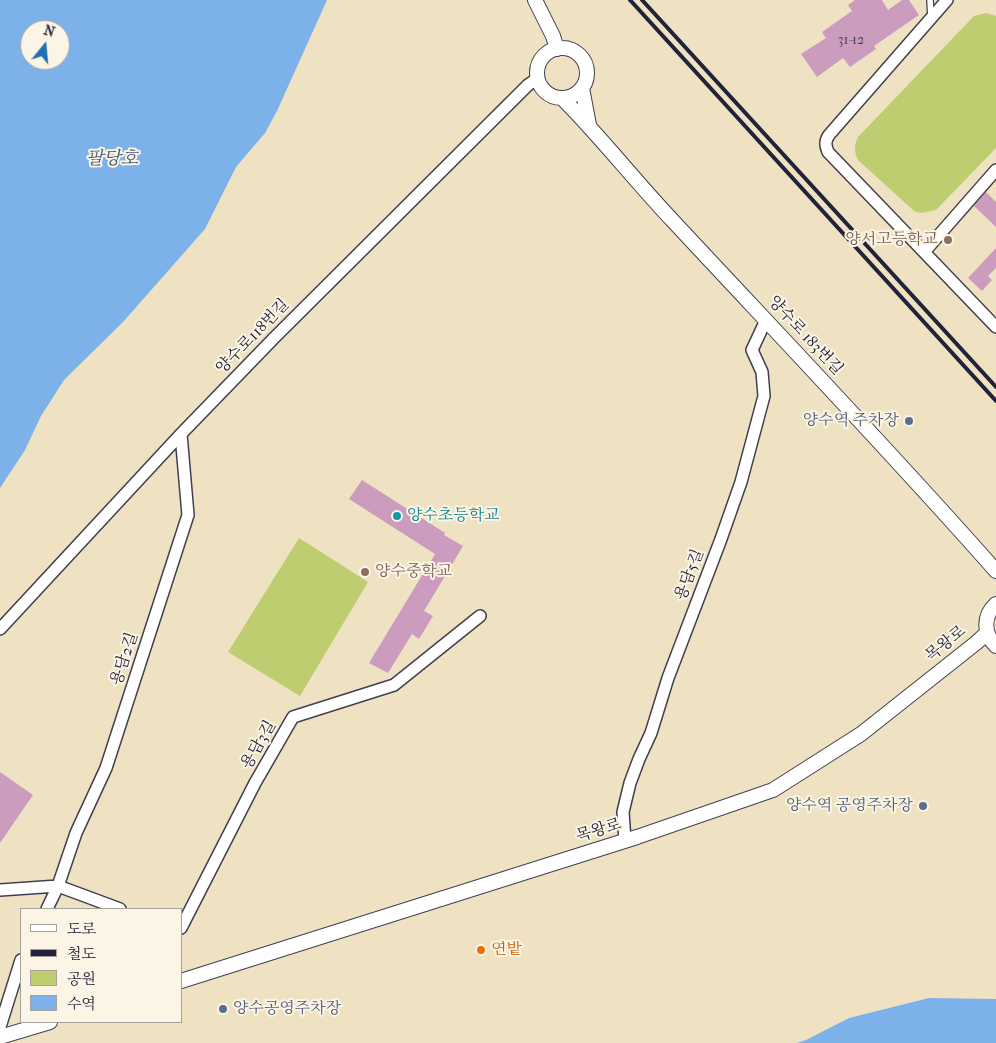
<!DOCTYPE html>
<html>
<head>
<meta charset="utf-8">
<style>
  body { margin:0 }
  #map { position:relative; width:996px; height:1043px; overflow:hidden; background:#efe2c2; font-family:"IM FELL French Canon","Noto Serif KR",serif }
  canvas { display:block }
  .legend { position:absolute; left:20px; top:908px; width:162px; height:115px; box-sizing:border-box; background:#fcf5e5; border:1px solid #a5a1a1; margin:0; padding:6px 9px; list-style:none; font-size:15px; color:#22223b }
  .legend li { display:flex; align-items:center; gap:10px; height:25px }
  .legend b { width:25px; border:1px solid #a5a1a1 }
  .north { position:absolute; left:20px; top:20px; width:50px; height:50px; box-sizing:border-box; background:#fcf5e5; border:1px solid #a5a1a1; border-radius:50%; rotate:17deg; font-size:14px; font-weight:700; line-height:20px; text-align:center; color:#22223b }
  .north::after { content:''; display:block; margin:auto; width:18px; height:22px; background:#1f6fb2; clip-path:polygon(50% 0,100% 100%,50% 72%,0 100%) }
</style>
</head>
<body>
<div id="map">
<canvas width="996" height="1043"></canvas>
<ul class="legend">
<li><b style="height:6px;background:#fff"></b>도로</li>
<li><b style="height:6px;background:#22223b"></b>철도</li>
<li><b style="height:14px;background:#becd6f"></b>공원</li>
<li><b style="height:14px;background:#7cb1ea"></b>수역</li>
</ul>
<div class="north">N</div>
</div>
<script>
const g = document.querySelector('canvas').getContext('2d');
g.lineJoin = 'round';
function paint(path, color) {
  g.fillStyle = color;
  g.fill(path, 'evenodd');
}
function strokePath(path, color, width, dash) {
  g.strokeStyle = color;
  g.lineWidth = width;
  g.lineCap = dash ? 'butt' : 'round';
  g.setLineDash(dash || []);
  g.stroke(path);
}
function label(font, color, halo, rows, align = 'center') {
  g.font = font + ' "IM FELL French Canon","Noto Serif KR",serif';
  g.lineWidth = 4;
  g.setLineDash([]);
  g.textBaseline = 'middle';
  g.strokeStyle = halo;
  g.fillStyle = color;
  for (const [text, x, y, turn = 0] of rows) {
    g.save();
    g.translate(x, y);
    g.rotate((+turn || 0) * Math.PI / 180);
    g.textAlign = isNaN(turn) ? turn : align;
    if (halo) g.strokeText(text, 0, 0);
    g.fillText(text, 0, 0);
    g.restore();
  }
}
paint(new Path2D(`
  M 986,13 L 996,16 L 996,148 L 936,210 L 921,213 L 914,211 L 858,160 C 854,152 854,145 858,137 L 974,16 Z
  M 299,538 L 368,582 L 300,696 L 228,652 Z`), '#becd6f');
paint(new Path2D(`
  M 0,0 L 327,0 L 277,111 L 265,133 L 236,167 L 205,229 L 123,322 L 64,380 L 41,416 L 25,450 L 0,488 ZM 30,30 L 60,30 L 60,60 L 30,60 Z
  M 929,998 L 996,999 L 996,1043 L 797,1043 L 806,1040 L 849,1018 Z`), '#7cb1ea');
paint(new Path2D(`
  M 855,0 L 882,0 L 888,10 L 902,0 L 909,0 L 919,15 L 874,46 L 876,49 L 850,67 L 843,58 L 817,77 L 801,54 L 826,38 L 822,32 L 852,11 L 848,5 Z
  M 986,192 L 996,202 L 996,227 L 974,206 Z
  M 996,248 L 996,268 L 988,276 L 992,280 L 982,291 L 968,278 Z
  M 362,480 L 445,533 L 444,535 L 463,546 L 424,611 L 433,616 L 419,639 L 412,634 L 388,673 L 369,663 L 435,554 L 349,499 Z
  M 0,772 L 33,795 L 0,843 Z`), '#cb9cbd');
const service = new Path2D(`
  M 930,0 L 931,18`);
const minor = new Path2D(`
  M 947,0 L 829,135 C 825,141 825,145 828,152 L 996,327
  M 925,251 L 996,170
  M 0,629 L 181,434 L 274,338 L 528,85 L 538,78
  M 625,841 L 623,812 L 630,783 L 639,759 L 651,733 L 668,678 L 721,539 L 741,482 L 764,396 L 762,372 L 752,350 L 766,320
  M 0,890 L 58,886 L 120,909
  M 47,909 L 58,886 L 76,833 L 106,768 L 188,515 L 181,434
  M 181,928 L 255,783 L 293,717 L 394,685 L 480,616
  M 0,1027 L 21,960`);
const tertiary = new Path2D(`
  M 535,0 L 553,36 L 557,49
  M537 73a25 25 0 1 1 50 0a25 25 0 1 1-50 0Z
  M 582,88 L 589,125
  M 562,98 C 601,137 635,181 673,221 C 781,337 891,452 996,571
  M 996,604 C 983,616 983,633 996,646
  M 181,981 L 637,837 L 773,790 L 861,734 L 976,643 L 987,633
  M 0,1037 L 50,1022`);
strokePath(service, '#413f4f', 8);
strokePath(minor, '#413f4f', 14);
strokePath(tertiary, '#413f4f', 16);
strokePath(service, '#fff', 5.5);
strokePath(minor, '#fff', 11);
strokePath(tertiary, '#fff', 14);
strokePath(new Path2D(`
  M 630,0 L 996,401
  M 642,0 L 996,387`), '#22223b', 4);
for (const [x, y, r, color] of [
  [948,240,5,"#8d6e63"],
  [909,421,5,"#5c6f8a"],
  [397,516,5,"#0f9aa8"],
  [365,572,5,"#8d6e63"],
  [923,806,5,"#5c6f8a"],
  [481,950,5,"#e8710a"],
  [223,1009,5,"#5c6f8a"]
]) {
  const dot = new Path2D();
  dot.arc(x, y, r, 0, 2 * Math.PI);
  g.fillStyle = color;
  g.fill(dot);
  strokePath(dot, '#fcf5e5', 2);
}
label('14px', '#4c405c', null, [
  ["31-12",851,41]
]);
label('16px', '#785e54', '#fcf5e5', [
  ["양서고등학교",938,240],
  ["양수중학교",375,572,"left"]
], 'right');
label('16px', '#22223b', '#fcf5e5', [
  ["양수로 183번길",805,336,47],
  ["양수로118번길",253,337,-46],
  ["용담5길",690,575,-69],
  ["목왕로",946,644,-39],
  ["용담2길",125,659,-72],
  ["용담3길",259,745,-60],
  ["목왕로",599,831,-17]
]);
label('16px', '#4e5e75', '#fcf5e5', [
  ["양수역 주차장",899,421],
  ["양수역 공영주차장",913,806],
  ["양수공영주차장",233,1009,"left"]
], 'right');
label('16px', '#0d838f', '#fcf5e5', [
  ["양수초등학교",407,516]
], 'left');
label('16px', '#c56008', '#fcf5e5', [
  ["연밭",491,950]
], 'left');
label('italic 18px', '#425478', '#fcf5e5', [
  ["팔당호",112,160]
]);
</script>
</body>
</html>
